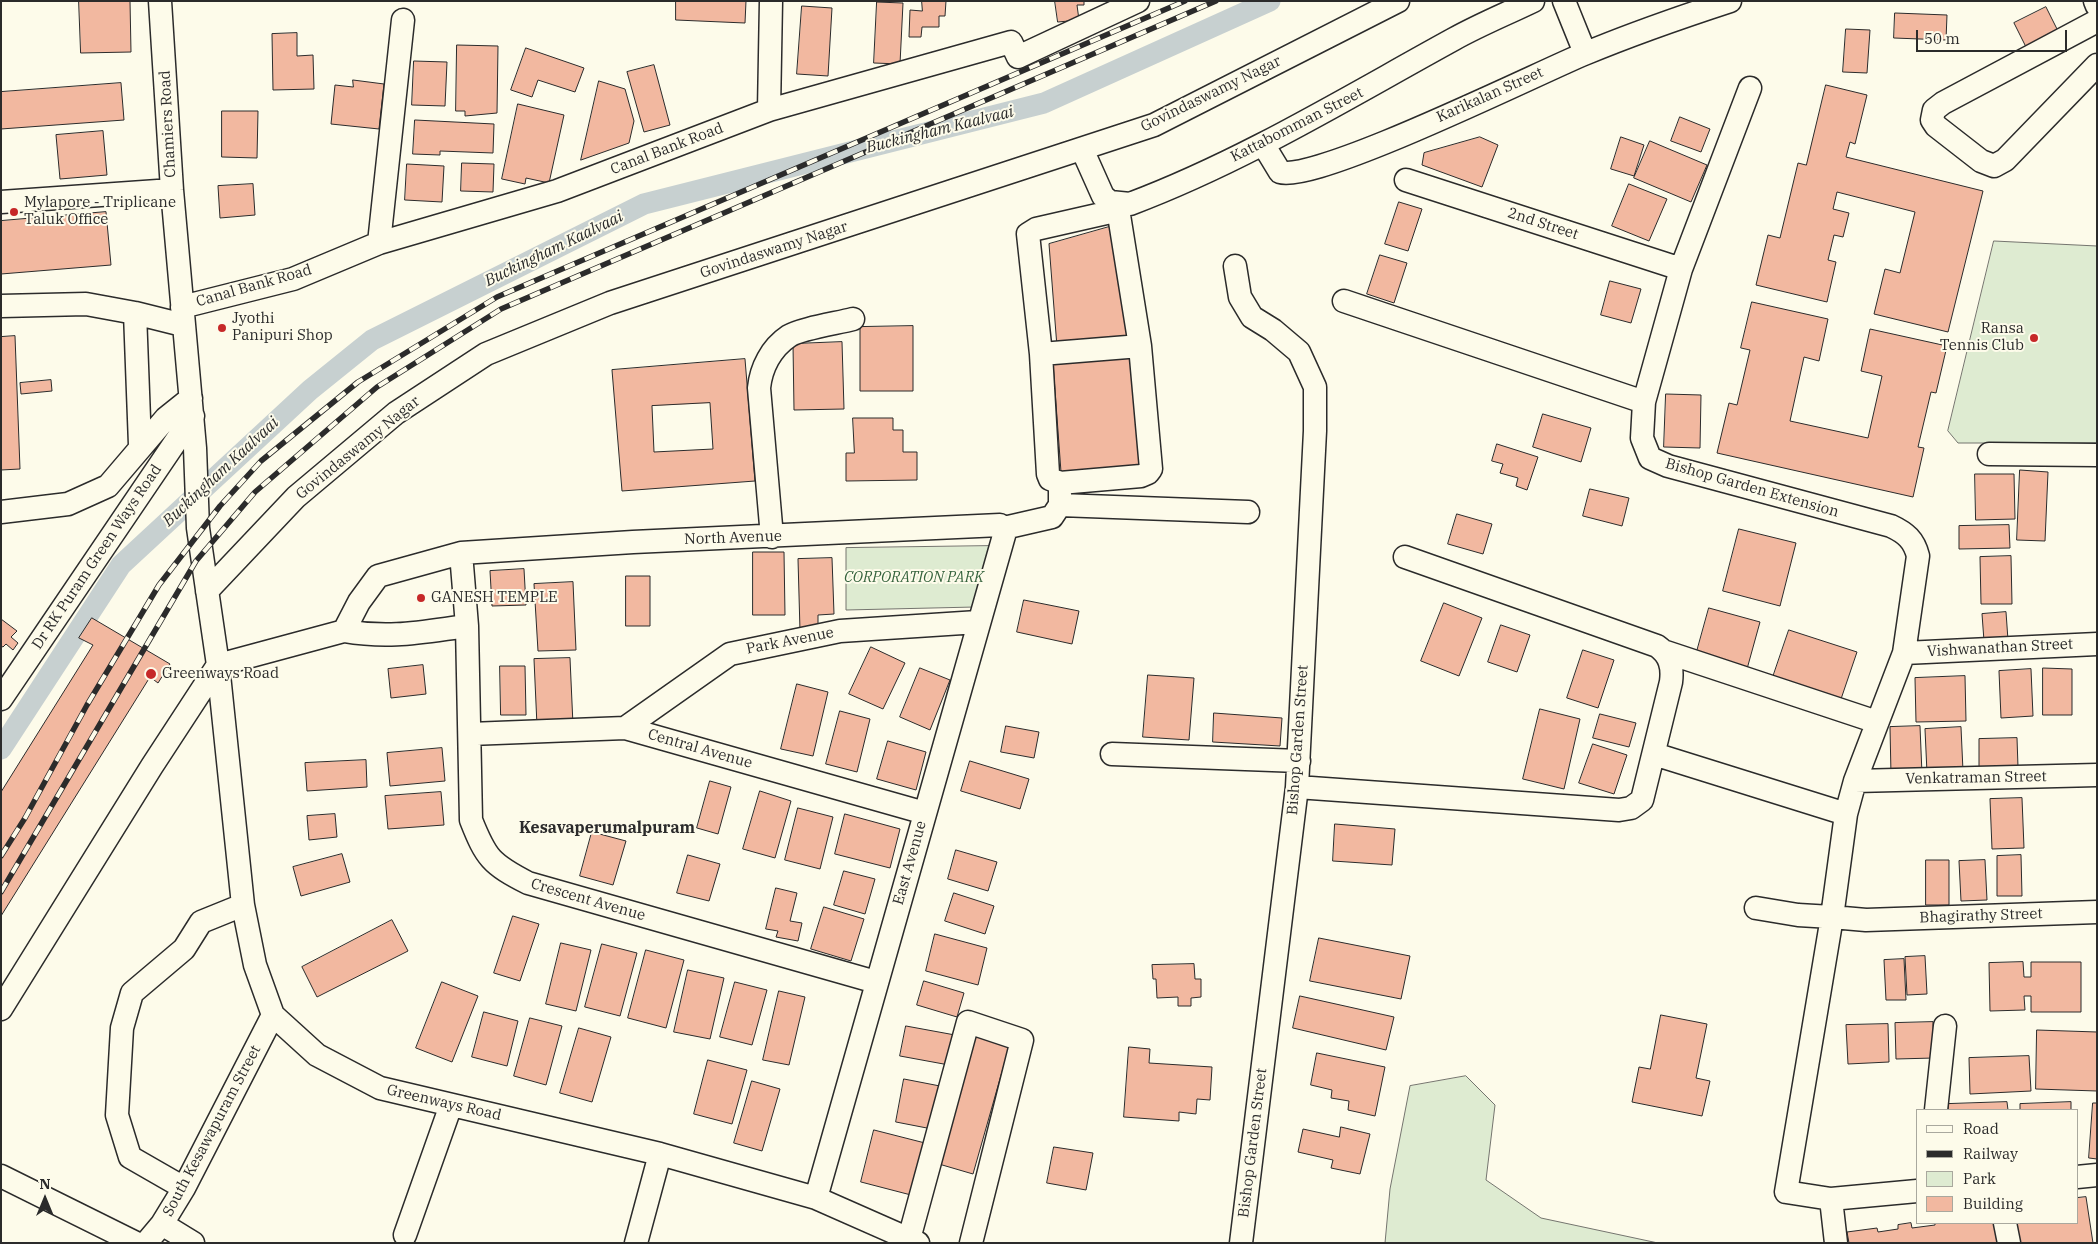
<!DOCTYPE html>
<html>
<head>
<meta charset="utf-8">
<style>
  body { margin:0 }
  #map { position:relative; width:2098px; height:1244px; overflow:hidden; background:#fdfbea; font-family:"IBM Plex Serif",serif }
  canvas { display:block }
  .frame { position:absolute; inset:0; border:2px solid #2b2b2b; pointer-events:none }
  .legend { position:absolute; left:1916px; top:1109px; width:162px; height:115px; box-sizing:border-box; background:#fdfbea; border:1px solid #a9a89e; margin:0; padding:6px 9px; list-style:none; font-size:15px; color:#2b2b2b }
  .legend li { display:flex; align-items:center; gap:10px; height:25px }
  .legend b { width:25px; border:1px solid #a9a89e }
  .north { position:absolute; left:20px; top:1174px; width:50px; height:50px; -webkit-text-stroke:4px #fdfbea; paint-order:stroke; rotate:0deg; font-size:14px; font-weight:700; line-height:20px; text-align:center; color:#2b2b2b }
  .north::after { content:''; display:block; margin:auto; width:18px; height:22px; background:#2b2b2b; clip-path:polygon(50% 0,100% 100%,50% 72%,0 100%) }
  .scale { position:absolute; left:1916px; top:30px; width:151px; height:22px; box-sizing:border-box; border:2px solid #2b2b2b; border-top:0; padding-left:6px; font-size:15px; line-height:18px; white-space:nowrap; color:#2b2b2b; -webkit-text-stroke:4px #fdfbea; paint-order:stroke }
</style>
</head>
<body>
<div id="map">
<canvas width="2098" height="1244"></canvas>
<div class="frame"></div>
<ul class="legend">
<li><b style="height:6px;background:#fdfbea"></b>Road</li>
<li><b style="height:6px;background:#2b2b2b"></b>Railway</li>
<li><b style="height:14px;background:#deebd1"></b>Park</li>
<li><b style="height:14px;background:#f2b8a0"></b>Building</li>
</ul>
<div class="north">N</div>
<div class="scale">50 m</div>
</div>
<script>
const g = document.querySelector('canvas').getContext('2d');
g.lineJoin = 'round';
function paint(path, color) {
  g.fillStyle = color;
  g.fill(path, 'evenodd');
}
function strokePath(path, color, width, dash) {
  g.strokeStyle = color;
  g.lineWidth = width;
  g.lineCap = dash ? 'butt' : 'round';
  g.setLineDash(dash || []);
  g.stroke(path);
}
function label(font, color, halo, rows, align = 'center') {
  g.font = font + ' "IBM Plex Serif",serif';
  g.lineWidth = 4;
  g.setLineDash([]);
  g.textBaseline = 'middle';
  g.strokeStyle = halo;
  g.fillStyle = color;
  for (const [text, x, y, turn = 0] of rows) {
    g.save();
    g.translate(x, y);
    g.rotate((+turn || 0) * Math.PI / 180);
    g.textAlign = isNaN(turn) ? turn : align;
    if (halo) g.strokeText(text, 0, 0);
    g.fillText(text, 0, 0);
    g.restore();
  }
}
const green = new Path2D(`
  M 1994,241 L 2097,246 L 2097,443 L 1958,443 L 1948,431 Z
  M 989,546 L 975,607 L 846,610 L 846,548 Z
  M 1466,1076 L 1495,1105 L 1486,1180 L 1541,1218 L 1658,1243 L 1385,1243 L 1390,1189 L 1410,1086 Z`);
paint(green, '#deebd1');
strokePath(green, '#74746e', 1);
strokePath(new Path2D(`
  M 1,749 L 121,565 L 310,390 L 372,340 L 644,204 L 1044,103 L 1270,1`), '#c7d0d0', 21);
const building = new Path2D(`
  M 79,1 L 130,1 L 131,52 L 81,53 Z
  M 676,1 L 746,1 L 745,23 L 676,20 Z
  M 922,1 L 946,1 L 945,16 L 939,16 L 939,27 L 922,27 L 921,37 L 909,37 L 910,10 L 922,11 Z
  M 1055,1 L 1084,1 L 1084,5 L 1077,5 L 1079,20 L 1058,22 Z
  M 877,2 L 903,3 L 900,64 L 874,63 Z
  M 802,6 L 832,8 L 828,76 L 797,74 Z
  M 2046,7 L 2060,35 L 2028,51 L 2014,23 Z
  M 1895,13 L 1947,15 L 1946,40 L 1894,38 Z
  M 1846,29 L 1870,30 L 1867,73 L 1843,72 Z
  M 297,33 L 297,56 L 313,55 L 314,89 L 273,90 L 272,34 Z
  M 457,45 L 498,46 L 497,113 L 465,116 L 465,111 L 456,111 Z
  M 526,48 L 584,68 L 575,92 L 538,80 L 532,97 L 511,90 Z
  M 414,61 L 447,62 L 445,106 L 412,105 Z
  M 654,65 L 670,125 L 644,132 L 627,72 Z
  M 353,80 L 384,84 L 379,129 L 331,124 L 335,85 L 353,87 Z
  M 599,81 L 625,89 L 634,121 L 629,143 L 581,160 Z
  M 121,83 L 124,120 L 1,129 L 1,92 Z
  M 1826,85 L 1867,95 L 1855,144 L 1850,142 L 1846,157 L 1983,191 L 1948,332 L 1874,314 L 1885,269 L 1900,273 L 1915,212 L 1837,192 L 1833,209 L 1849,213 L 1843,237 L 1834,235 L 1828,260 L 1836,262 L 1827,302 L 1756,285 L 1768,235 L 1780,238 L 1798,163 L 1806,165 Z
  M 518,104 L 564,115 L 549,183 L 526,178 L 525,184 L 502,179 Z
  M 222,111 L 258,111 L 257,158 L 222,157 Z
  M 1680,117 L 1710,129 L 1701,152 L 1671,141 Z
  M 415,120 L 494,124 L 493,153 L 440,151 L 440,155 L 413,154 Z
  M 103,131 L 107,175 L 60,179 L 56,135 Z
  M 1480,137 L 1498,145 L 1482,187 L 1422,165 L 1424,153 Z
  M 1621,137 L 1644,145 L 1634,176 L 1611,169 Z
  M 1650,141 L 1707,165 L 1691,202 L 1634,178 Z
  M 462,163 L 494,164 L 493,192 L 461,191 Z
  M 407,164 L 444,166 L 442,202 L 405,200 Z
  M 253,184 L 255,215 L 220,218 L 218,186 Z
  M 1629,184 L 1667,199 L 1649,241 L 1612,226 Z
  M 1399,202 L 1422,209 L 1408,251 L 1385,244 Z
  M 106,212 L 111,265 L 1,274 L 1,221 Z
  M 1116,225 L 1130,337 L 1057,347 L 1049,244 Z
  M 1380,255 L 1407,263 L 1394,303 L 1367,294 Z
  M 1610,281 L 1641,289 L 1631,323 L 1601,315 Z
  M 1752,302 L 1828,319 L 1819,361 L 1804,357 L 1790,421 L 1868,438 L 1882,376 L 1861,371 L 1870,329 L 1947,346 L 1936,393 L 1931,392 L 1918,447 L 1924,448 L 1913,497 L 1717,453 L 1729,403 L 1737,405 L 1750,350 L 1741,348 Z
  M 913,326 L 913,391 L 860,391 L 860,327 Z
  M 15,336 L 20,469 L 1,470 L 1,337 Z
  M 842,342 L 844,409 L 794,410 L 793,344 Z
  M 1137,357 L 1144,467 L 1061,472 L 1053,363 Z
  M 745,359 L 755,481 L 622,491 L 612,370 ZM 710,403 L 713,449 L 654,452 L 652,406 Z
  M 51,380 L 52,391 L 21,394 L 20,383 Z
  M 1666,394 L 1701,395 L 1700,448 L 1664,447 Z
  M 1543,414 L 1591,428 L 1581,462 L 1533,447 Z
  M 853,418 L 893,418 L 893,430 L 903,430 L 903,452 L 917,452 L 917,480 L 846,481 L 846,453 L 854,453 Z
  M 1497,444 L 1538,457 L 1527,490 L 1516,486 L 1518,478 L 1500,473 L 1503,464 L 1492,461 Z
  M 2020,470 L 2048,472 L 2045,541 L 2017,540 Z
  M 1975,474 L 2014,474 L 2015,519 L 1976,520 Z
  M 1590,489 L 1629,498 L 1622,526 L 1583,516 Z
  M 1457,514 L 1492,524 L 1483,554 L 1448,544 Z
  M 2009,525 L 2010,548 L 1959,549 L 1959,526 Z
  M 1739,529 L 1796,543 L 1780,606 L 1723,591 Z
  M 753,552 L 784,552 L 785,615 L 753,615 Z
  M 2011,556 L 2012,604 L 1981,604 L 1980,557 Z
  M 832,558 L 834,614 L 818,615 L 818,631 L 800,631 L 798,559 Z
  M 524,569 L 526,605 L 492,606 L 490,571 Z
  M 626,576 L 650,576 L 650,626 L 626,626 Z
  M 573,582 L 576,650 L 538,651 L 534,584 Z
  M 1024,600 L 1079,611 L 1072,644 L 1017,632 Z
  M 1444,603 L 1482,618 L 1459,676 L 1421,661 Z
  M 1709,608 L 1760,622 L 1747,669 L 1696,655 Z
  M 2006,612 L 2008,640 L 1984,641 L 1982,614 Z
  M 92,618 L 170,664 L 158,683 L 150,677 L 1,916 L 1,792 L 93,645 L 79,638 Z
  M 1,619 L 17,631 L 11,637 L 18,643 L 13,650 L 6,644 L 3,647 L 1,646 Z
  M 1501,625 L 1530,635 L 1517,672 L 1488,662 Z
  M 1789,630 L 1857,652 L 1841,699 L 1773,677 Z
  M 871,647 L 905,663 L 883,709 L 849,694 Z
  M 1583,650 L 1614,660 L 1598,708 L 1567,698 Z
  M 570,658 L 573,725 L 537,726 L 534,659 Z
  M 423,665 L 426,694 L 391,698 L 388,669 Z
  M 500,666 L 525,666 L 526,715 L 501,715 Z
  M 920,668 L 950,680 L 930,730 L 900,717 Z
  M 2043,668 L 2072,669 L 2072,715 L 2043,715 Z
  M 2031,669 L 2033,716 L 2001,718 L 1999,671 Z
  M 1148,675 L 1194,678 L 1189,740 L 1143,737 Z
  M 1965,676 L 1966,721 L 1916,722 L 1915,678 Z
  M 797,684 L 828,692 L 813,756 L 781,749 Z
  M 1540,709 L 1580,719 L 1564,789 L 1523,779 Z
  M 840,711 L 870,719 L 857,772 L 826,764 Z
  M 1214,713 L 1282,718 L 1280,746 L 1213,742 Z
  M 1600,714 L 1636,723 L 1629,747 L 1593,738 Z
  M 1006,726 L 1039,732 L 1034,758 L 1001,752 Z
  M 1920,726 L 1922,774 L 1891,775 L 1890,727 Z
  M 1961,727 L 1963,771 L 1927,773 L 1925,729 Z
  M 2017,738 L 2018,767 L 1979,768 L 1979,739 Z
  M 888,741 L 926,752 L 916,790 L 877,779 Z
  M 1593,744 L 1627,755 L 1614,794 L 1579,783 Z
  M 442,748 L 445,781 L 390,786 L 387,753 Z
  M 366,760 L 367,787 L 307,791 L 305,763 Z
  M 970,761 L 1029,779 L 1020,809 L 961,791 Z
  M 710,781 L 731,787 L 718,834 L 697,828 Z
  M 760,791 L 791,801 L 775,858 L 743,849 Z
  M 441,792 L 444,825 L 388,829 L 385,796 Z
  M 2022,798 L 2024,848 L 1992,849 L 1990,799 Z
  M 798,808 L 833,817 L 820,869 L 785,860 Z
  M 335,814 L 337,837 L 309,840 L 307,816 Z
  M 845,814 L 900,829 L 890,868 L 835,854 Z
  M 1335,824 L 1395,829 L 1392,865 L 1333,861 Z
  M 592,832 L 626,841 L 613,885 L 580,876 Z
  M 956,850 L 997,862 L 988,891 L 948,879 Z
  M 342,854 L 350,882 L 301,896 L 293,867 Z
  M 688,855 L 720,864 L 709,901 L 677,893 Z
  M 2021,855 L 2022,896 L 1997,896 L 1997,856 Z
  M 1926,860 L 1949,860 L 1949,905 L 1926,905 Z
  M 1985,860 L 1987,900 L 1961,901 L 1959,861 Z
  M 844,871 L 875,879 L 865,914 L 834,905 Z
  M 776,888 L 797,893 L 790,921 L 802,923 L 798,941 L 776,937 L 778,931 L 766,929 Z
  M 954,893 L 994,906 L 985,934 L 945,921 Z
  M 824,907 L 864,919 L 851,961 L 811,949 Z
  M 513,916 L 539,924 L 520,981 L 494,973 Z
  M 392,920 L 408,951 L 317,997 L 302,967 Z
  M 935,934 L 987,948 L 978,985 L 926,971 Z
  M 1319,938 L 1410,956 L 1401,999 L 1310,981 Z
  M 561,943 L 591,950 L 576,1011 L 546,1004 Z
  M 602,944 L 637,953 L 620,1016 L 585,1007 Z
  M 646,950 L 684,960 L 666,1028 L 628,1018 Z
  M 1925,956 L 1927,994 L 1907,995 L 1905,957 Z
  M 1904,959 L 1906,1000 L 1886,1000 L 1884,960 Z
  M 2023,962 L 2024,977 L 2031,977 L 2031,962 L 2081,962 L 2081,1012 L 2031,1012 L 2031,996 L 2024,996 L 2025,1010 L 1990,1011 L 1989,963 Z
  M 1194,964 L 1195,979 L 1201,979 L 1201,997 L 1191,998 L 1191,1006 L 1178,1006 L 1178,997 L 1157,998 L 1156,979 L 1153,979 L 1152,965 Z
  M 688,970 L 724,978 L 710,1039 L 674,1032 Z
  M 924,981 L 964,993 L 957,1017 L 917,1005 Z
  M 442,982 L 478,996 L 452,1062 L 416,1048 Z
  M 735,982 L 767,990 L 752,1045 L 720,1037 Z
  M 779,991 L 805,997 L 789,1065 L 763,1060 Z
  M 1300,996 L 1394,1017 L 1386,1050 L 1293,1028 Z
  M 484,1012 L 518,1021 L 507,1066 L 472,1057 Z
  M 1661,1015 L 1707,1024 L 1696,1078 L 1710,1081 L 1702,1116 L 1632,1102 L 1639,1067 L 1650,1069 Z
  M 530,1018 L 562,1026 L 546,1085 L 514,1076 Z
  M 1933,1022 L 1934,1058 L 1896,1059 L 1895,1023 Z
  M 1888,1024 L 1889,1062 L 1848,1064 L 1846,1025 Z
  M 906,1026 L 955,1035 L 949,1065 L 900,1056 Z
  M 579,1028 L 611,1037 L 592,1102 L 560,1093 Z
  M 969,1029 L 1011,1040 L 973,1174 L 932,1162 Z
  M 2037,1030 L 2097,1032 L 2097,1091 L 2036,1089 Z
  M 1129,1047 L 1150,1049 L 1149,1063 L 1212,1067 L 1210,1100 L 1197,1099 L 1196,1114 L 1179,1112 L 1179,1121 L 1124,1117 Z
  M 1317,1053 L 1385,1067 L 1375,1116 L 1348,1110 L 1349,1101 L 1331,1098 L 1332,1090 L 1311,1085 Z
  M 2029,1056 L 2031,1091 L 1970,1094 L 1969,1058 Z
  M 708,1060 L 747,1070 L 732,1124 L 694,1114 Z
  M 904,1079 L 940,1086 L 932,1129 L 896,1122 Z
  M 752,1081 L 780,1089 L 762,1151 L 734,1143 Z
  M 2007,1102 L 2008,1110 L 1948,1110 L 1948,1104 Z
  M 2071,1102 L 2071,1110 L 2020,1110 L 2020,1104 Z
  M 2093,1103 L 2097,1103 L 2097,1159 L 2089,1158 Z
  M 1341,1127 L 1370,1134 L 1360,1174 L 1331,1168 L 1333,1160 L 1298,1152 L 1303,1129 L 1339,1137 Z
  M 874,1130 L 925,1143 L 911,1195 L 861,1182 Z
  M 1054,1147 L 1093,1153 L 1086,1190 L 1047,1183 Z
  M 2086,1197 L 2093,1243 L 2016,1243 L 2013,1223 L 2077,1223 L 2077,1198 Z
  M 1911,1223 L 1912,1228 L 1935,1225 L 1935,1223 L 1997,1223 L 1995,1227 L 1997,1243 L 1849,1243 L 1847,1232 L 1877,1228 L 1878,1232 L 1898,1229 L 1898,1225 Z`);
paint(building, '#f2b8a0');
strokePath(building, '#2b2b2b', 1);
const minor = new Path2D(`
  M 160,1 L 172,190 L 195,448 L 198,528 L 218,665 L 243,905 L 255,965 L 273,1015 L 317,1055 L 380,1088 L 660,1154 L 816,1198 L 918,1243
  M 1564,1 L 1585,53
  M 2095,1 L 2097,6
  M 2097,21 L 1943,103 L 1934,110 L 1932,120 L 1936,126 L 1981,161 L 1994,166 L 2005,160 L 2097,65
  M 1750,88 L 1681,269 L 1644,402 L 1642,438 L 1650,458 L 1668,466 L 1891,526 C 1906,533 1914,540 1918,556 L 1904,653 L 1855,781 L 1846,814 L 1832,917 L 1866,920 L 2097,912
  M 769,110 L 771,1
  M 1263,144 L 1280,172 C 1316,183 1536,74 1584,54 C 1632,34 1681,17 1730,1
  M 1082,149 L 1103,196 L 1110,202 L 1130,204 C 1244,161 1348,97 1454,39 C 1479,25 1506,14 1533,1
  M 1406,180 L 1681,269
  M 1,202 L 172,190
  M 379,243 L 403,20
  M 1235,266 L 1240,297 L 1252,317 L 1273,330 L 1299,352 L 1315,387 L 1315,431 L 1297,787 L 1241,1243
  M 1344,301 L 1644,402
  M 1,306 L 86,304 L 135,313 L 183,325
  M 182,307 L 293,279 L 379,243 L 557,191 L 769,110 L 1011,42 L 1018,57 L 1138,1
  M 135,313 L 140,445
  M 1041,354 L 1140,346
  M 1989,454 L 2097,455
  M 1060,505 L 1248,512
  M 1,512 L 68,504 L 108,486 L 166,418 L 191,398
  M 772,537 L 759,388 C 761,368 771,348 789,336 C 800,329 838,323 853,319
  M 461,553 L 467,626 L 471,820 C 486,858 491,864 528,883 L 876,982
  M 207,591 L 296,497 L 396,413 L 486,354 L 610,303 L 1154,125 L 1398,1
  M 344,631 C 391,639 421,632 467,626
  M 1666,652 L 1877,722
  M 1904,653 L 2097,644
  M 1,699 L 193,416
  M 625,728 L 730,654 L 840,631 L 978,622
  M 470,734 L 625,728 L 925,813
  M 1112,754 L 1299,761
  M 1654,754 L 1846,814
  M 1855,781 L 2097,775
  M 1297,787 L 1619,810 L 1631,808 L 1642,800 L 1671,682 C 1673,667 1670,655 1657,646 L 1405,557
  M 1756,908 L 1798,915 L 1832,917 L 1786,1192 L 1831,1199 L 1917,1191
  M 1,1009 L 152,766 L 218,665 L 344,631 L 359,602 L 378,576 L 461,553 L 633,542 L 1000,525 L 1004,528 L 1052,517 L 1060,505 L 1060,483 L 1050,479 L 1048,474 L 1041,354 L 1028,234 L 1036,229 L 1115,211 L 1119,215 L 1140,346 L 1151,469 L 1148,473 L 1141,476 L 1060,483
  M 1936,1110 L 1945,1026
  M 1,1176 L 136,1243
  M 2077,1177 L 2097,1175
  M 184,1188 L 130,1157 L 117,1115 L 122,1028 L 132,993 L 184,949 L 201,922 L 243,905
  M 816,1198 L 1005,532 L 1004,528
  M 1831,1199 L 1836,1243
  M 2005,1223 L 2009,1243
  M 162,1224 L 193,1243
  M 405,1235 L 451,1105
  M 909,1239 L 968,1022 L 1022,1040 L 971,1243
  M 146,1243 L 162,1224 L 184,1188 L 273,1015
  M 636,1243 L 660,1154`);
strokePath(minor, '#2b2b2b', 25);
strokePath(minor, '#fdfbea', 22);
const rail = new Path2D(`
  M 1,856 L 25,818 L 87,705 L 159,585 L 220,506 L 261,461 L 358,382 L 497,297 L 1185,1
  M 1,892 L 196,561 L 255,492 L 377,387 L 501,309 L 1216,1`);
strokePath(rail, '#2b2b2b', 5.5);
strokePath(rail, '#fdfbea', 4, [11]);
for (const [x, y, r, color] of [
  [14,212,5,"#c62828"],
  [222,328,5,"#c62828"],
  [2034,338,5,"#c62828"],
  [421,598,5,"#c62828"],
  [151,674,6,"#c62828"]
]) {
  const dot = new Path2D();
  dot.arc(x, y, r, 0, 2 * Math.PI);
  g.fillStyle = color;
  g.fill(dot);
  strokePath(dot, '#fdfbea', 2);
}
label('15px', '#2b2b2b', '#fdfbea', [
  ["Govindaswamy Nagar",1211,94,-26],
  ["Karikalan Street",1490,95,-24],
  ["Chamiers Road",168,124,-93],
  ["Kattabomman Street",1297,125,-27],
  ["Canal Bank Road",667,149,-21],
  ["2nd Street",1543,224,18],
  ["Govindaswamy Nagar",774,250,-18],
  ["Canal Bank Road",254,286,-16],
  ["Govindaswamy Nagar",358,448,-39],
  ["Bishop Garden Extension",1752,488,16],
  ["North Avenue",733,538,-2],
  ["Dr RK Puram Green Ways Road",97,557,-56],
  ["Park Avenue",790,641,-11],
  ["Vishwanathan Street",2000,648,-3],
  ["Bishop Garden Street",1298,740,-86],
  ["Central Avenue",700,749,16],
  ["Venkatraman Street",1976,778,-1],
  ["East Avenue",910,863,-74],
  ["Crescent Avenue",588,900,16],
  ["Bhagirathy Street",1981,916,-2],
  ["Greenways Road",444,1103,13],
  ["South Kesawapuram Street",212,1131,-62],
  ["Bishop Garden Street",1253,1143,-83]
]);
label('15px', '#2b2b2b', '#fdfbea', [
  ["Mylapore - Triplicane",24,203],
  ["Taluk Office",24,220],
  ["Jyothi",232,319],
  ["Panipuri Shop",232,336],
  ["Ransa",2024,329,"right"],
  ["Tennis Club",2024,346,"right"],
  ["GANESH TEMPLE",431,598],
  ["Greenways Road",162,674]
], 'left');
label('italic 15px', '#34623c', '#fdfbea', [
  ["CORPORATION PARK",914,578]
]);
label('italic 16px', '#2b2b2b', '#fdfbea', [
  ["Buckingham Kaalvaai",940,130,-14],
  ["Buckingham Kaalvaai",554,249,-26],
  ["Buckingham Kaalvaai",221,472,-43]
]);
label('bold 16px', '#2b2b2b', '#fdfbea', [
  ["Kesavaperumalpuram",607,828]
]);
</script>
</body>
</html>
